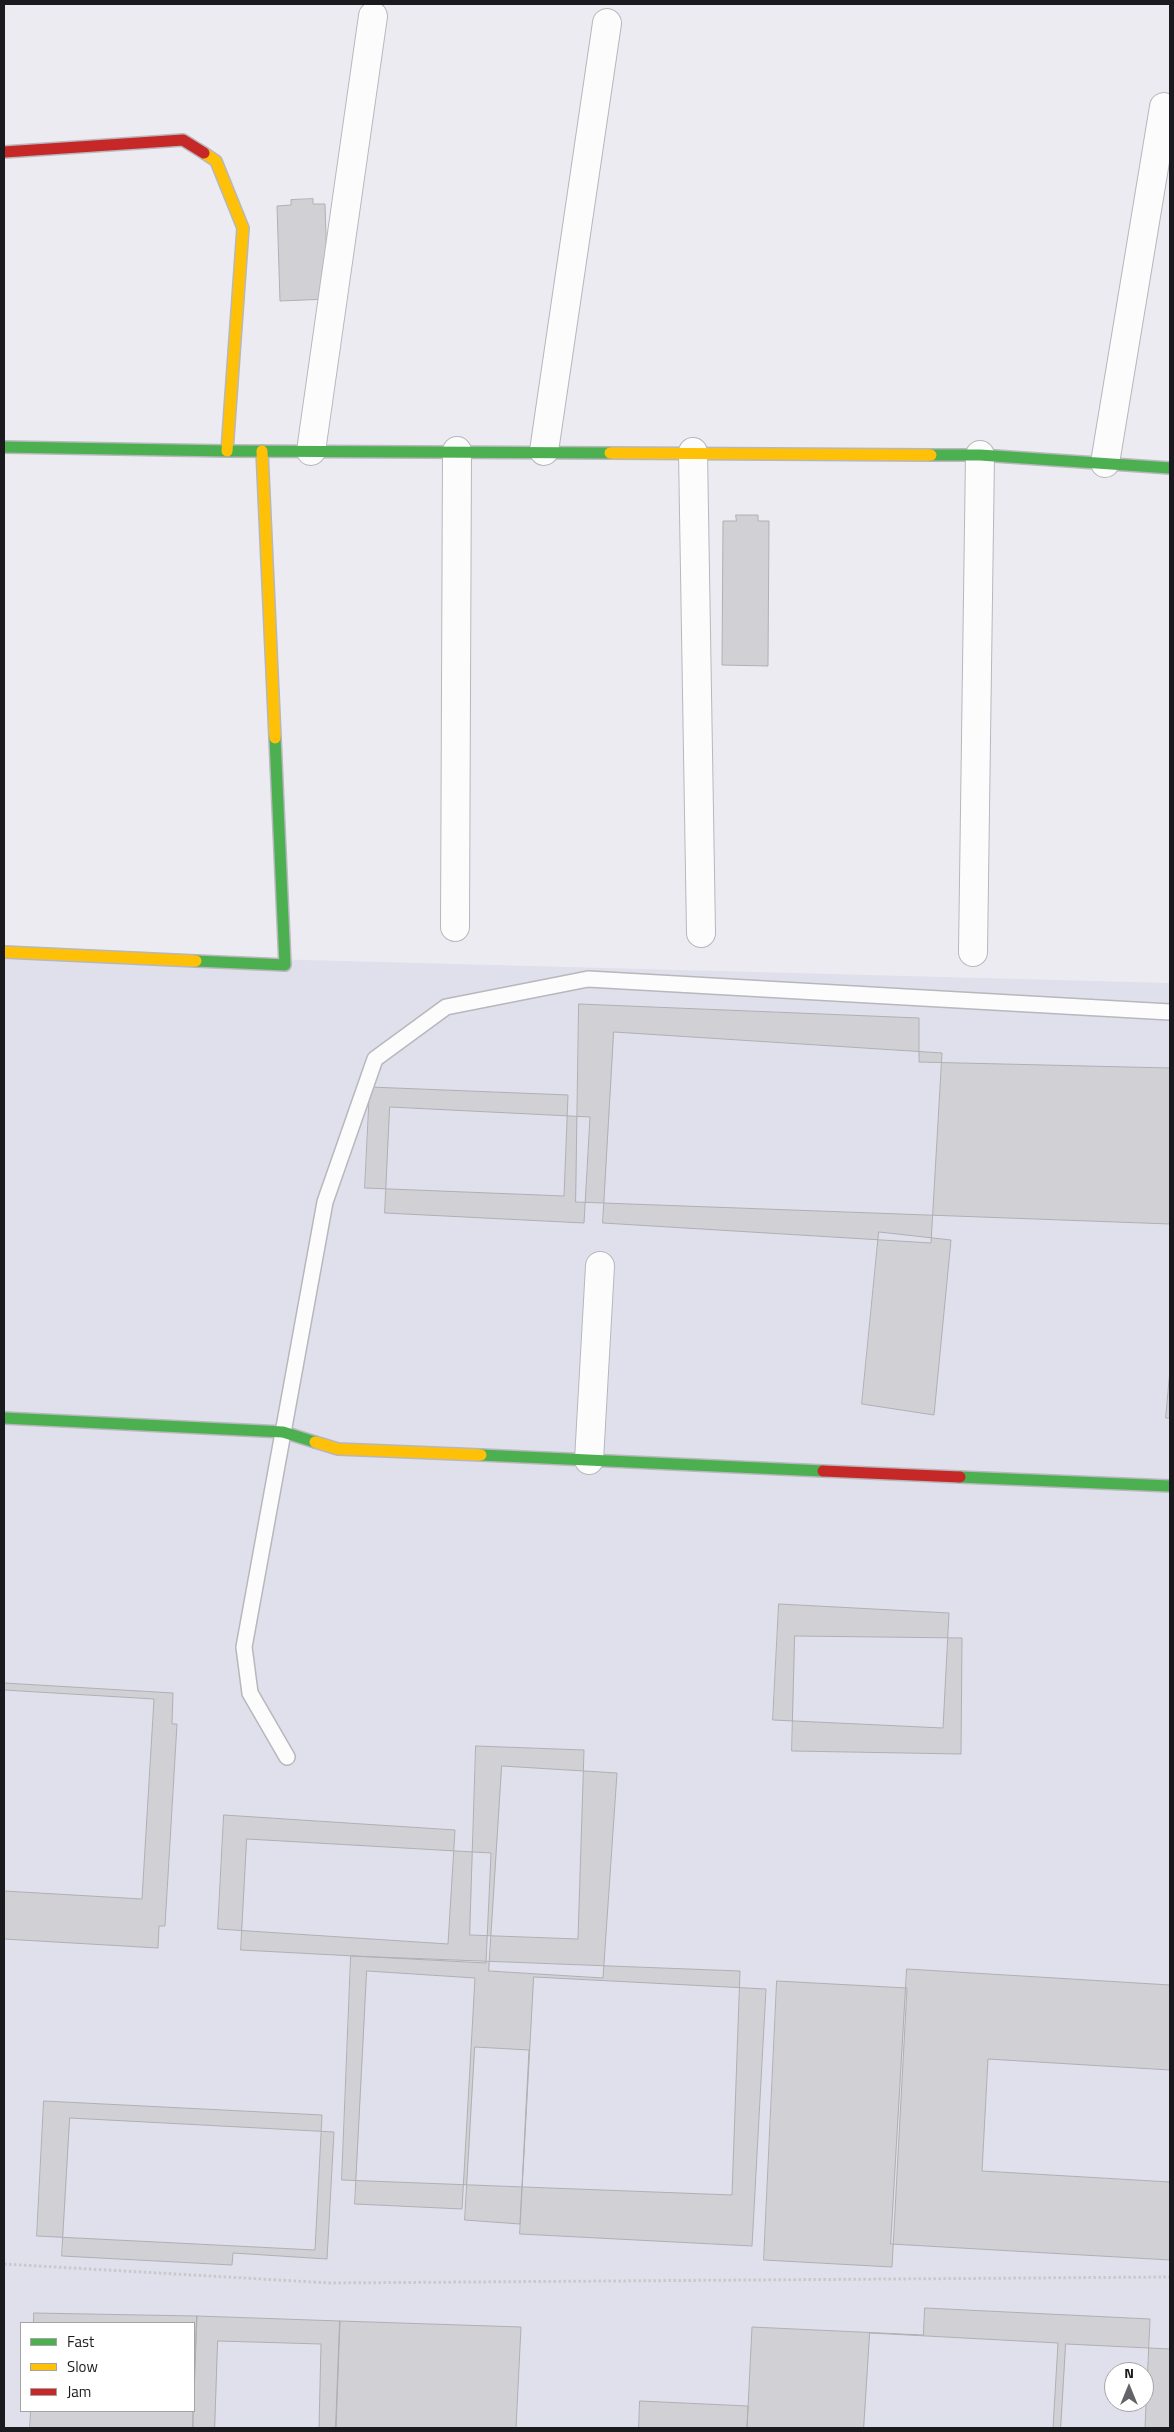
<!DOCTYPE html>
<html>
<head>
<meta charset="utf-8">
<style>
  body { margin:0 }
  #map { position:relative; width:1174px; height:2432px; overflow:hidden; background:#ebebf1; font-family:"Titillium Web",sans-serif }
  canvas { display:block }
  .frame { position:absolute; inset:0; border:5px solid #1b1b1f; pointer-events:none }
  .legend { position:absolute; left:20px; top:2322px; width:175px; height:90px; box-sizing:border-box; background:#fff; border:1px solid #a4a4a5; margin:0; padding:6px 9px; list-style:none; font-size:15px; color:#1b1b1f }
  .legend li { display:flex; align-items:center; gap:10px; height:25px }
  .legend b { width:25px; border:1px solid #a4a4a5 }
  .north { position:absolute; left:1104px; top:2362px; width:50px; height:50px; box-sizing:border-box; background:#fff; border:1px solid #a4a4a5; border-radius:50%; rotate:0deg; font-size:14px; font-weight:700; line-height:20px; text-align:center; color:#1b1b1f }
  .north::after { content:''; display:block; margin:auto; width:18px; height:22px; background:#646468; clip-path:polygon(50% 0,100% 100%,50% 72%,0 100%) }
</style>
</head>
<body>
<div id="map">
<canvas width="1174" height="2432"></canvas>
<div class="frame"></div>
<ul class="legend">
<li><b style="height:6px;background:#4caf50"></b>Fast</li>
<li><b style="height:6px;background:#ffc107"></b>Slow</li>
<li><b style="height:6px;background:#c62828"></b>Jam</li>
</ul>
<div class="north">N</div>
</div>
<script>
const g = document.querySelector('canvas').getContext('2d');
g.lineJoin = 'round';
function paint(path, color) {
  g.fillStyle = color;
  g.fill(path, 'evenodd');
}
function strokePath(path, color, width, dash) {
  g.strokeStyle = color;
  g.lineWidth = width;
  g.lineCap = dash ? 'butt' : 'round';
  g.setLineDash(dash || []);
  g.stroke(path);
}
paint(new Path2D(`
  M 4,952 L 1170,983 L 1170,2428 L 4,2428 ZM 21,2323 L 194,2323 L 194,2411 L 21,2411 ZM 1114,2372 L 1144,2372 L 1144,2402 L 1114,2402 Z`), '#e0e0ed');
const building = new Path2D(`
  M 313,199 L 313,204 L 325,204 L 328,299 L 280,301 L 277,206 L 291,205 L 291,200 Z
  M 736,515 L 758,515 L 758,521 L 769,521 L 768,666 L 722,665 L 723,521 L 736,521 Z
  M 579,1004 L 919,1018 L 919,1062 L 1170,1068 L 1170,1224 L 576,1202 Z
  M 614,1032 L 942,1053 L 931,1243 L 603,1223 Z
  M 370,1087 L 568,1095 L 564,1196 L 365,1188 Z
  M 390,1107 L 590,1117 L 584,1223 L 385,1213 Z
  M 879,1232 L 951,1240 L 934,1415 L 862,1404 Z
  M 1170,1370 L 1170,1418 L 1166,1418 Z
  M 779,1604 L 949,1613 L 943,1728 L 773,1720 Z
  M 795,1636 L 962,1638 L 961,1754 L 792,1751 Z
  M 4,1683 L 173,1693 L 172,1724 L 177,1724 L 165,1926 L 159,1926 L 158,1948 L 4,1939 Z
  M 4,1690 L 154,1699 L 142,1899 L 4,1891 Z
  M 476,1746 L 584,1750 L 578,1939 L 470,1935 Z
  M 502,1766 L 617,1773 L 603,1978 L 489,1971 Z
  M 224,1815 L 455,1830 L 448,1944 L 218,1929 Z
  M 247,1839 L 491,1853 L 486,1963 L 241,1950 Z
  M 351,1956 L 740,1971 L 732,2195 L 342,2180 Z
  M 907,1969 L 1170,1985 L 1170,2070 L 988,2059 L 982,2171 L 1170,2182 L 1170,2260 L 891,2244 Z
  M 367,1971 L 475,1978 L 462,2209 L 355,2204 Z
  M 534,1977 L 766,1989 L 752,2246 L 520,2234 Z
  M 777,1981 L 907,1988 L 892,2267 L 764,2260 Z
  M 475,2047 L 529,2050 L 520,2224 L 465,2220 Z
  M 44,2101 L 322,2115 L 315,2250 L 37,2236 Z
  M 70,2118 L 334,2132 L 327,2259 L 233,2253 L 232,2265 L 62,2256 Z
  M 925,2308 L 1150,2319 L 1145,2428 L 747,2428 L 752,2327 L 923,2335 ZM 1114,2372 L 1144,2372 L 1144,2402 L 1114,2402 Z
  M 34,2313 L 197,2316 L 194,2395 L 194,2323 L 34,2323 Z
  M 197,2316 L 340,2321 L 336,2428 L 193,2428 Z
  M 340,2321 L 521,2327 L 516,2428 L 336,2428 Z
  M 870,2333 L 1058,2343 L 1053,2428 L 864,2428 Z
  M 218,2341 L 321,2344 L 319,2428 L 215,2428 Z
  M 1066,2344 L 1170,2349 L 1170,2428 L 1061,2428 ZM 1114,2372 L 1144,2372 L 1144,2402 L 1114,2402 Z
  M 640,2401 L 748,2406 L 747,2428 L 639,2428 Z
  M 31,2411 L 193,2411 L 193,2428 L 30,2428 Z`);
paint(building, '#d0d0d5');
strokePath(building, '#b0b0b4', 1);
const lane = new Path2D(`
  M 287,1757 L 250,1693 L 244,1647 L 325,1202 L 375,1059 L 446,1007 L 588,979 L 1170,1012`);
const street = new Path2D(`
  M 311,451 L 373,16
  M 544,451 L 607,23
  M 693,452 L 701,933
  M 1105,463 L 1164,107
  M 455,927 L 457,451
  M 973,952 L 980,455
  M 589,1460 L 600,1266`);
const fast = new Path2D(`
  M 4,447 L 227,451 L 610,453
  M 931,455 L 980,455 L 1170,468
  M 196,961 L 285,965 L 275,738
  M 4,1418 L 283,1432 L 315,1442
  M 481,1455 L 823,1471
  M 960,1477 L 1170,1486`);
const slow = new Path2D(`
  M 204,153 L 216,161 L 243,228 L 227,451
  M 262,451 L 275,738
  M 610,453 L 931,455
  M 4,952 L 196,961
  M 315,1442 L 338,1449 L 481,1455`);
const jam = new Path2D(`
  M 4,152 L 183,140 L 204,153
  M 823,1471 L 960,1477`);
strokePath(lane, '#b7b7bc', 18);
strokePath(street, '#b7b7bc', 30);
strokePath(fast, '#b7b7bc', 14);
strokePath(slow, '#b7b7bc', 14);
strokePath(jam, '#b7b7bc', 14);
strokePath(new Path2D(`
  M 4,2264 L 330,2283 L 1170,2277`), '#c9c9cc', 3, [2.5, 2.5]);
strokePath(lane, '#fcfcfd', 15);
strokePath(street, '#fcfcfd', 28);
strokePath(fast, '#4caf50', 11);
strokePath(slow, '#ffc107', 11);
strokePath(jam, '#c62828', 11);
</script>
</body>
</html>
